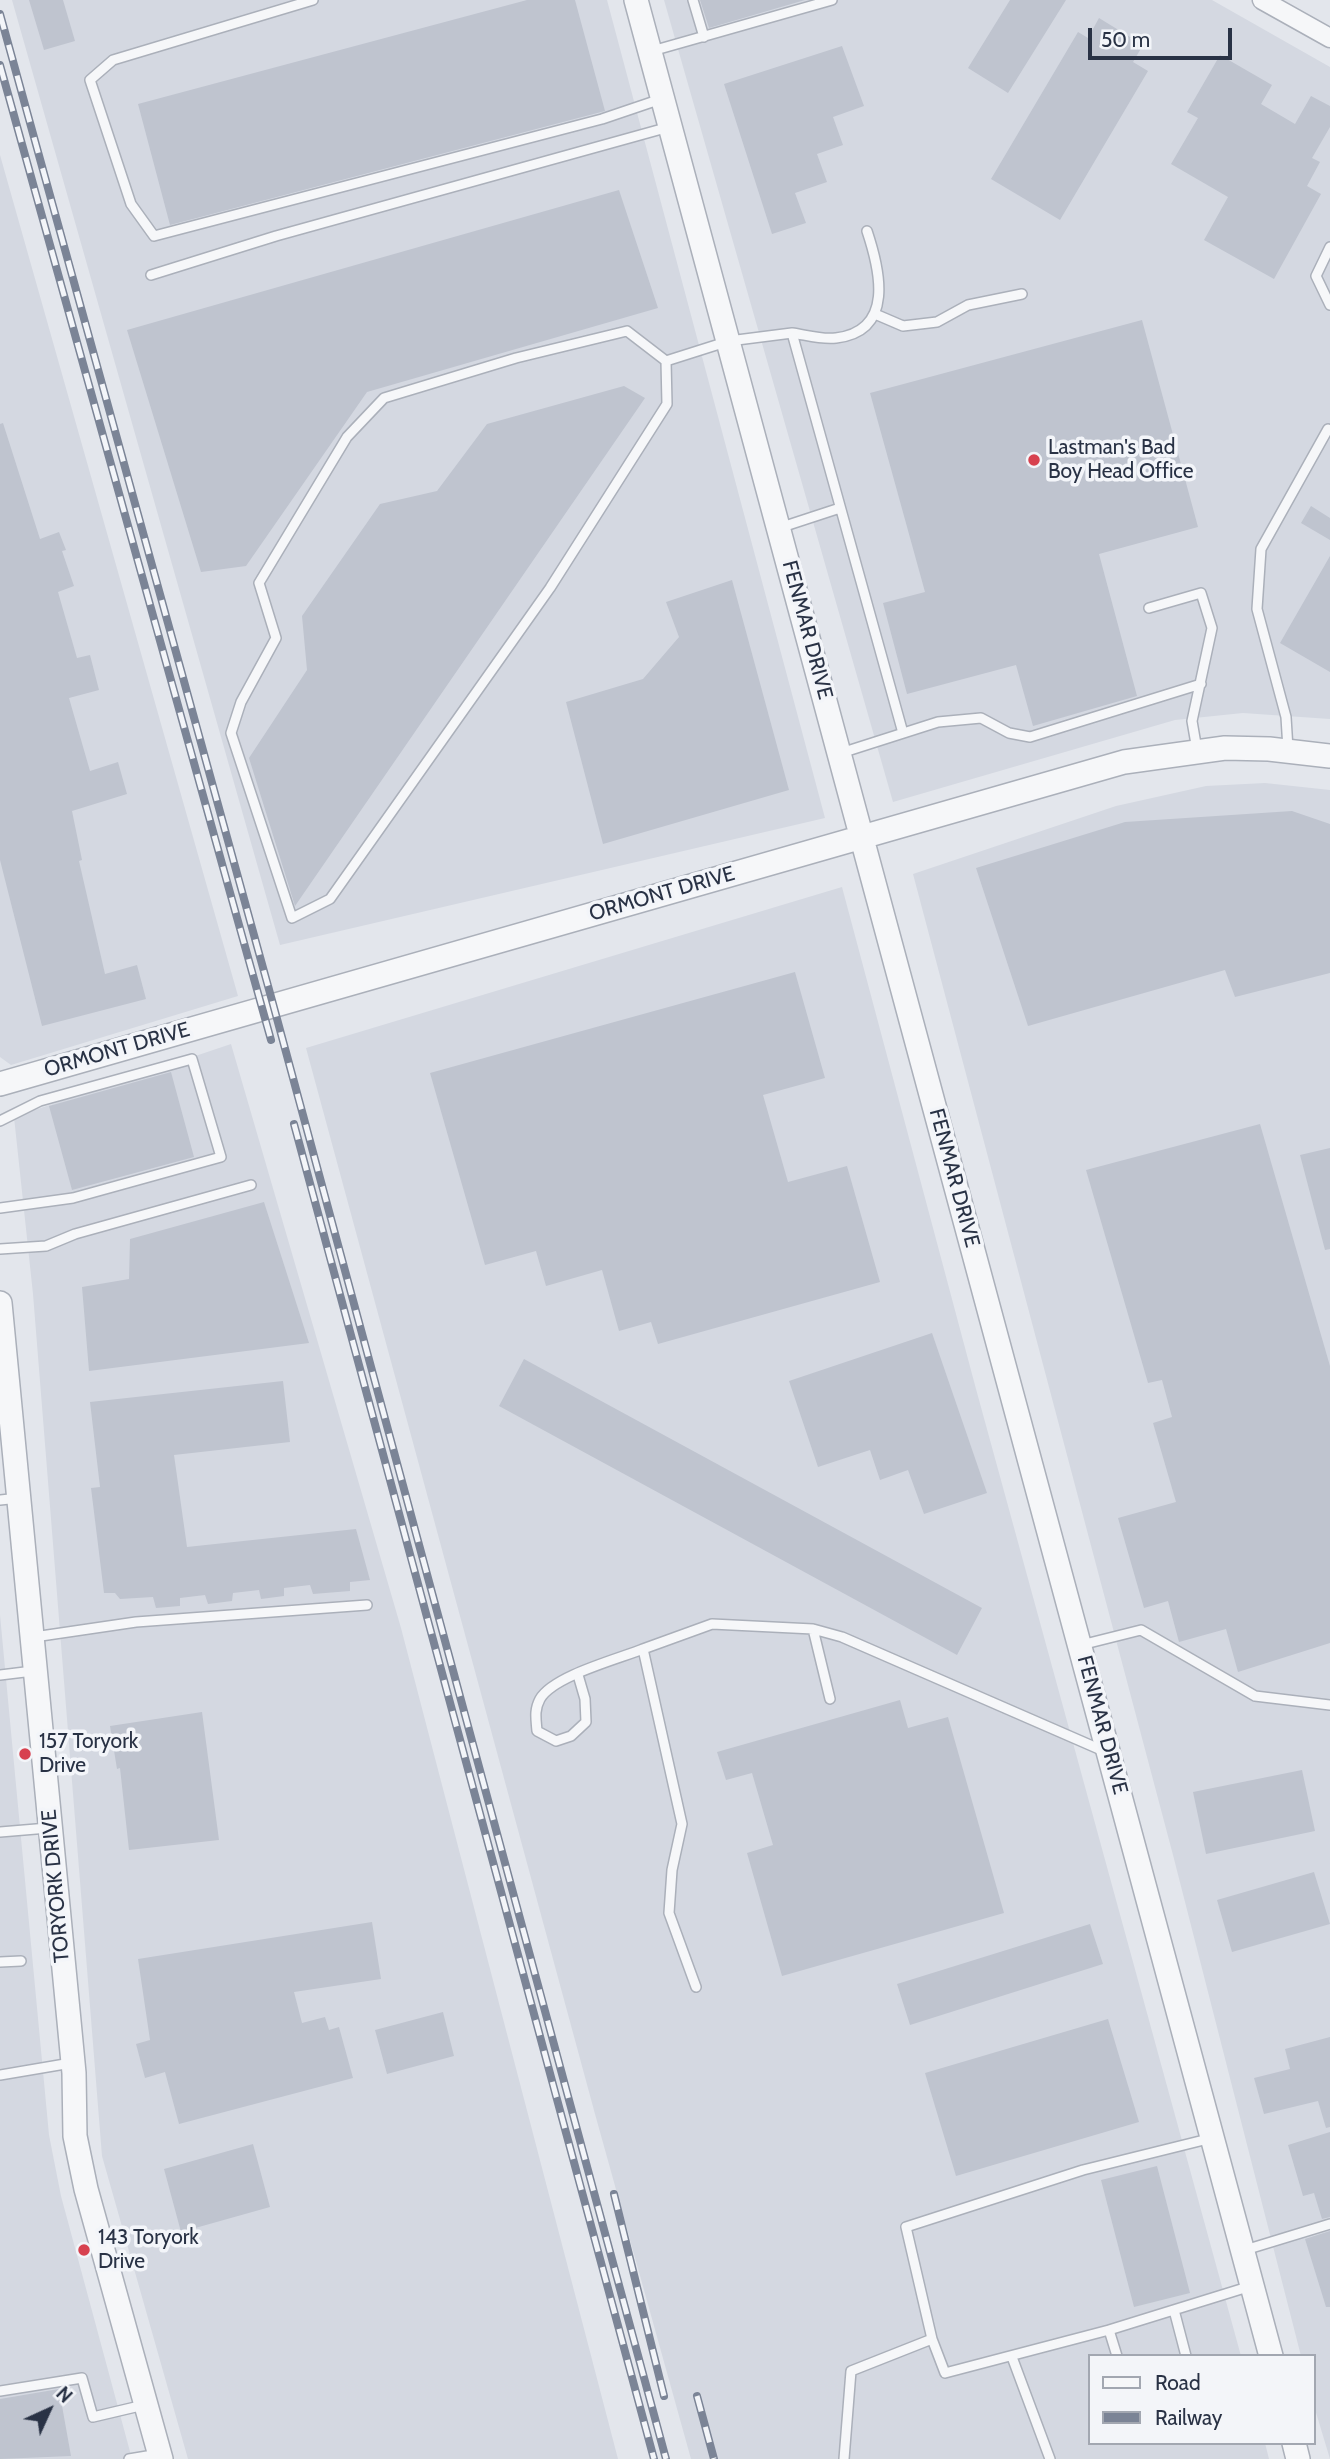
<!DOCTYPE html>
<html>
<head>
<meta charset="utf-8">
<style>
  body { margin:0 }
  #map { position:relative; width:1330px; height:2459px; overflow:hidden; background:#e3e6ec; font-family:Cabin,sans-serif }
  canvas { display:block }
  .legend { position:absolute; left:1088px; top:2354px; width:228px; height:91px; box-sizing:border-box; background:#f3f5f9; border:2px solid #a2a7b1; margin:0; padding:9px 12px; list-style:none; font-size:21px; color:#293245 }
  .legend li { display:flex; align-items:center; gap:14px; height:35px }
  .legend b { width:35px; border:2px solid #a2a7b1 }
  .north { position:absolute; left:14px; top:2375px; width:70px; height:70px; -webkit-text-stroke:5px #f3f5f9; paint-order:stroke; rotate:45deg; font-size:19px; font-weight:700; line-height:28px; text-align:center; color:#293245 }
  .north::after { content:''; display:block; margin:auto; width:24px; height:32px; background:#293245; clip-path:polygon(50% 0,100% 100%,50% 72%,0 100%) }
  .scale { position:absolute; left:1088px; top:28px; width:144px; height:32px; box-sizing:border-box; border:4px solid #293245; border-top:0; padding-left:9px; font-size:21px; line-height:24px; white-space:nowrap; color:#293245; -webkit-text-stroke:5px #f3f5f9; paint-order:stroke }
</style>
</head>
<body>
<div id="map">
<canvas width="1330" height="2459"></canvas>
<ul class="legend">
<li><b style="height:9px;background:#f6f7f9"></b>Road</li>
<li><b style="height:9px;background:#7b8496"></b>Railway</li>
</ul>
<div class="north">N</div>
<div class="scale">50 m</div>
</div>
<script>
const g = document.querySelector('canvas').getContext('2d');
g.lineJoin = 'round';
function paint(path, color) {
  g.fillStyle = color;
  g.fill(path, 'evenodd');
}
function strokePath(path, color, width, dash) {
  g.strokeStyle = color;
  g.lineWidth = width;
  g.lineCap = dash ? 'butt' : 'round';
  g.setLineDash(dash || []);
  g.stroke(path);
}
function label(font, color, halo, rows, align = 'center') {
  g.font = font + ' Cabin,sans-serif';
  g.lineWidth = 7;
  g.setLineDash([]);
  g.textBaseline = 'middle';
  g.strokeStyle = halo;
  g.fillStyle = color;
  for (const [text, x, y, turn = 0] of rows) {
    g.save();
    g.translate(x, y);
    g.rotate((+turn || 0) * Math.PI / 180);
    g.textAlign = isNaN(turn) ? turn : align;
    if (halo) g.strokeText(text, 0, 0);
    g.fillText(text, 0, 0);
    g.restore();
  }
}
paint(new Path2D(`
  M 12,0 L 607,0 L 825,818 L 280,945 Z
  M 664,0 L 1212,0 L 1330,67 L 1330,719 L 1243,713 L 1175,720 L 893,802 Z
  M 0,155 L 238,996 L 11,1065 L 0,1057 Z
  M 1265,783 L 1330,790 L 1330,2459 L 1314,2406 L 1314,2356 L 1301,2356 L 1173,1855 L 913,874 L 1116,806 L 1206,786 Z
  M 842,887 L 976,1389 L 1241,2356 L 1090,2356 L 1090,2443 L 1265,2443 L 1269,2459 L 691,2459 L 595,2114 L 306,1048 Z
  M 231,1044 L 401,1628 L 618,2459 L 188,2459 L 102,2156 L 33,1294 L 14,1117 Z
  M 0,1615 L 49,2135 L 61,2196 L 132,2459 L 0,2459 Z`), '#d4d8e1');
paint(new Path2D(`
  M 29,0 L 63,0 L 75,41 L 44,50 Z
  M 527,0 L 575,0 L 605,111 L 170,225 L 138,104 Z
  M 700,0 L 805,0 L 709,28 Z
  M 1010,0 L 1066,0 L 1008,93 L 968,68 Z
  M 1099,18 L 1143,45 L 1133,62 L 1148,71 L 1060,220 L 991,179 L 1078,32 L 1088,38 Z
  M 842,46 L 864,106 L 833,117 L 843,145 L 817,154 L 827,182 L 795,193 L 806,223 L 772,234 L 724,84 Z
  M 1220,55 L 1272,85 L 1261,104 L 1295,124 L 1311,96 L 1330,106 L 1330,127 L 1312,158 L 1320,162 L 1307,186 L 1321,194 L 1274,279 L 1204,240 L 1228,197 L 1171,164 L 1198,118 L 1187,112 Z
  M 619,190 L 658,308 L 367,392 L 246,566 L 201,572 L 127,330 Z
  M 1142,320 L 1198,527 L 1099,554 L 1137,696 L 1033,726 L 1016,665 L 907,694 L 883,603 L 925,592 L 870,393 Z
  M 624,386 L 645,398 L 295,906 L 249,758 L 307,670 L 302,616 L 380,504 L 437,491 L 487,424 Z
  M 3,423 L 40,539 L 59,532 L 66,550 L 62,551 L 74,586 L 58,592 L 77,658 L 90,655 L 99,690 L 69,698 L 90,771 L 118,762 L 127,794 L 72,811 L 82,860 L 79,861 L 105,974 L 137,965 L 146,999 L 42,1026 L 0,860 L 0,424 Z
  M 1311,506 L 1330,518 L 1330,540 L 1301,523 Z
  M 1330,556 L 1330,672 L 1280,643 Z
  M 732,580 L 789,790 L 603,844 L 566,702 L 643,679 L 679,637 L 666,602 Z
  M 1292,811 L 1330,824 L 1330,973 L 1235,997 L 1225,970 L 1028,1026 L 976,868 L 1125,822 Z
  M 795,972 L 825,1078 L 763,1095 L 788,1182 L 847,1166 L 880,1282 L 658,1344 L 651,1322 L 619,1331 L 602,1270 L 546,1286 L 536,1251 L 485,1265 L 430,1073 Z
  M 171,1072 L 194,1157 L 72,1190 L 49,1106 Z
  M 1260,1124 L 1330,1366 L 1330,1643 L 1238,1672 L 1226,1629 L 1179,1642 L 1168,1601 L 1144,1608 L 1118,1518 L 1176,1502 L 1153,1423 L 1172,1417 L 1162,1380 L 1148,1383 L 1086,1170 Z
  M 1330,1148 L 1330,1249 L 1325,1250 L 1300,1155 Z
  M 264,1202 L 309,1343 L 89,1371 L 82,1287 L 129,1279 L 130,1239 Z
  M 932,1333 L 987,1493 L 924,1514 L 908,1470 L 880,1480 L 870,1450 L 818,1467 L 789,1381 Z
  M 524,1359 L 982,1608 L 957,1655 L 499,1406 Z
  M 283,1381 L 290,1442 L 174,1455 L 187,1547 L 356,1529 L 370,1580 L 350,1582 L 350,1591 L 313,1594 L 310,1585 L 284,1588 L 284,1596 L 261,1599 L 259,1590 L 233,1593 L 232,1601 L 208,1604 L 205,1595 L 180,1598 L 180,1606 L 156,1608 L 153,1597 L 120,1599 L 115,1593 L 104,1593 L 91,1488 L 100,1487 L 90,1402 Z
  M 900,1700 L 908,1728 L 948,1717 L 1004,1913 L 782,1976 L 747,1853 L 773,1845 L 752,1773 L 726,1780 L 717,1752 Z
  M 202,1712 L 219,1840 L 129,1850 L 120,1768 L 117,1769 L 110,1726 Z
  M 1302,1770 L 1315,1831 L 1206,1854 L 1193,1792 Z
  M 1314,1872 L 1330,1924 L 1232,1952 L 1217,1900 Z
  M 372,1922 L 381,1979 L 294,1992 L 302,2023 L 325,2017 L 329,2030 L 339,2027 L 353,2078 L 179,2124 L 165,2072 L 145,2078 L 136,2044 L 150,2040 L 138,1959 Z
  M 1090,1924 L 1103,1964 L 910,2025 L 897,1984 Z
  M 443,2012 L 454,2056 L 387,2074 L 375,2030 Z
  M 1108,2019 L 1139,2122 L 956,2176 L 925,2073 Z
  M 1330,2037 L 1330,2127 L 1326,2128 L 1318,2101 L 1264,2114 L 1254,2078 L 1290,2069 L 1285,2049 Z
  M 1330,2132 L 1330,2217 L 1322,2219 L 1314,2193 L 1303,2196 L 1288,2145 Z
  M 253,2144 L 270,2207 L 181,2232 L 164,2169 Z
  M 1157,2166 L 1190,2293 L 1134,2307 L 1101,2180 Z
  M 1330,2231 L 1330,2307 L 1326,2307 L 1305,2239 Z
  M 59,2389 L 71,2456 L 0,2459 L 0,2399 Z`), '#bfc4cf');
const service = new Path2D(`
  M 313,0 L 113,60 L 90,80 L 131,204 L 154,236 L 602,119 L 661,99
  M 693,0 L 704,37
  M 652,51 L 832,0
  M 1330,247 L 1316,276 L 1330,305
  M 151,275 L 276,236 L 669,127
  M 875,314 L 903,326 L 937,322 L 968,305 L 1022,294
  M 792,333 C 806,335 822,340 836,338 C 895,331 880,270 867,231
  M 666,361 L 667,404 L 550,588 L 330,899 L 292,918 L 231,733 L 241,702 L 276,638 L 259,583 L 347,437 L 384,398 L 516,358 L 627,331 L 666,361 L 729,341 L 792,333 L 903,733
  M 779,528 L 840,508
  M 1149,608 L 1201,593 L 1212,628 L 1192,721 L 1197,750
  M 1288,749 L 1286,717 L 1257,609 L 1261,549 L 1328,429
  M 841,753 L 938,722 L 981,718 L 1009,733 L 1030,737 L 1201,684
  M 0,1121 L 40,1101 L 192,1059 L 221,1157 L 73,1198 L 0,1208
  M 0,1249 L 46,1246 L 75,1234 L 251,1185
  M 0,1500 L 19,1498
  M 813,1629 L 830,1699
  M 34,1637 L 136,1622 L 367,1605
  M 1081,1645 L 1141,1630 L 1255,1696 L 1330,1705
  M 0,1675 L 33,1671
  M 578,1675 L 585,1699 L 586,1722 L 571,1736 L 556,1741 L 537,1731 C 536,1719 534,1710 540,1699 C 553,1676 618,1659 643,1649
  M 0,1832 L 48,1828
  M 0,1962 L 21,1961
  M 696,1987 L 669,1913 L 672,1870 L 682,1824 L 643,1649 L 712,1624 L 813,1629 L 842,1637 L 1106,1752
  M 0,2075 L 71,2063
  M 1245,2250 L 1330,2224
  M 1174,2310 L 1186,2356
  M 1109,2330 L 1251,2286
  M 932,2339 L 945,2373 L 1109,2330 L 1117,2356
  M 1012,2357 L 1050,2459
  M 0,2391 L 82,2378 L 93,2417 L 144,2405
  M 129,2459 L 159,2454
  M 844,2459 L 851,2371 L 932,2339 L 906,2227 L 1083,2170 L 1212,2138`);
const minor = new Path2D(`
  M 1262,0 L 1330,38`);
const tertiary = new Path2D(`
  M 636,0 L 1271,2356
  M 0,1084 L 1124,762 L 1225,748 L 1269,749 L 1330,756
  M 0,1303 L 74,2073 L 75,2136 L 86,2189 L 161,2459
  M 1294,2443 L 1298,2459`);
strokePath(service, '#abb0ba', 12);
strokePath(minor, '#abb0ba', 21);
strokePath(tertiary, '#abb0ba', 26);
strokePath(service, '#f6f7f9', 9);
strokePath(minor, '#f6f7f9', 18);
strokePath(tertiary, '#f6f7f9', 23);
const rail = new Path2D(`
  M 0,14 L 273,1004 L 666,2459
  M 0,65 L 271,1040
  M 294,1124 L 654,2459
  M 614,2194 L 664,2396
  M 697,2396 L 714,2459`);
strokePath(rail, '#7b8496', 8);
strokePath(rail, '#f3f5f9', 5, [16]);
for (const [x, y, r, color] of [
  [1034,460,7,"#d7414f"],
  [25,1754,7,"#d7414f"],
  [84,2250,7,"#d7414f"]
]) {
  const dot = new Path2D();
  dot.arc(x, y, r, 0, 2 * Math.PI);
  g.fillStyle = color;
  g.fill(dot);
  strokePath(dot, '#f3f5f9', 2.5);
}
label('21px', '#293245', '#f3f5f9', [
  ["Lastman's Bad",1048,448],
  ["Boy Head Office",1048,472],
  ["157 Toryork",39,1742],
  ["Drive",39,1766],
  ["143 Toryork",98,2238],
  ["Drive",98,2262]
], 'left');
label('21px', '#293245', '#f3f5f9', [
  ["FENMAR DRIVE",807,630,75],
  ["ORMONT DRIVE",662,894,-16],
  ["ORMONT DRIVE",117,1050,-16],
  ["FENMAR DRIVE",954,1178,75],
  ["FENMAR DRIVE",1102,1725,75],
  ["TORYORK DRIVE",56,1886,-95]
]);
</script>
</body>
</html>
